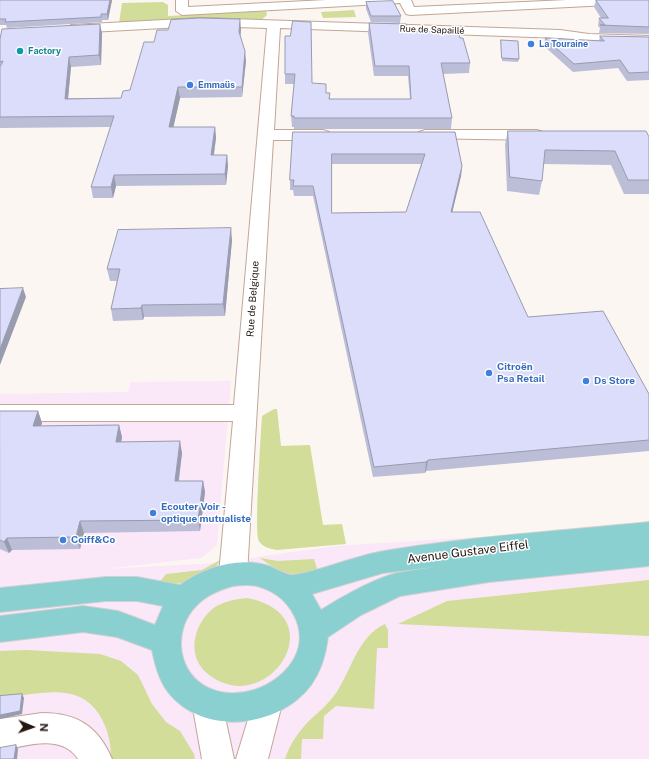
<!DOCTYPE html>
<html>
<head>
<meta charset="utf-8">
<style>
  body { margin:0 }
  #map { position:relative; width:649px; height:759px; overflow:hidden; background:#fcf6f3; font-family:"Public Sans",sans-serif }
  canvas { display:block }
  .north { position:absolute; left:12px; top:707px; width:40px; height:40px; -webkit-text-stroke:3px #fff; paint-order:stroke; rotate:92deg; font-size:11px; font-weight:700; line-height:16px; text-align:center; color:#221812 }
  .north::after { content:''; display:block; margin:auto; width:14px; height:18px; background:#221812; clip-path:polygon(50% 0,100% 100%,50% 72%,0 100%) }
</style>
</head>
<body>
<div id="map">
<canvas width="649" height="759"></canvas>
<div class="north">N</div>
</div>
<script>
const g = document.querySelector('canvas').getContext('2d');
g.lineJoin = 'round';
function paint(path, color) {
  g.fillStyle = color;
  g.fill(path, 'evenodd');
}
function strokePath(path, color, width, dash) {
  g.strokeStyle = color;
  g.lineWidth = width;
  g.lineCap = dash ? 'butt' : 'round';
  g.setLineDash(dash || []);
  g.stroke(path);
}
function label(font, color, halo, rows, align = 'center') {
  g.font = font + ' "Public Sans",sans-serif';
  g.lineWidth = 3;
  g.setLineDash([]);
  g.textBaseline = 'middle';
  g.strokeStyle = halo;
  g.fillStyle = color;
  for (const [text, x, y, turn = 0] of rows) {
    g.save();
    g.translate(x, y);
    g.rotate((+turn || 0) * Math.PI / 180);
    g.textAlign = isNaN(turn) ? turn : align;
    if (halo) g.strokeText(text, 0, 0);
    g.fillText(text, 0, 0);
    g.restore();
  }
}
paint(new Path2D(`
  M 231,381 L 217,545 L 201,558 L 104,569 L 216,563 L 335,546 L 649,526 L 649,759 L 0,759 L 0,394 L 128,392 L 131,382 Z`), '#fae7f8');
paint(new Path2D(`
  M 163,2 L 168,5 L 168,16 L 266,11 L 267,15 L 260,21 L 119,23 L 122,3 Z
  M 354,10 L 356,17 L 323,18 L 321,12 Z
  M 274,409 L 277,409 L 281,446 L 310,445 L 323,525 L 342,524 L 346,544 L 277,550 C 271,549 262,547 259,541 C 254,534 261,432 262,416 Z
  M 260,558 L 278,561 L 314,559 L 318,572 C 290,577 282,574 260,558 Z
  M 220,560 C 208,583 182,585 159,583 L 166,574 L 202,570 Z
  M 649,580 L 649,636 L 398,624 L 447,601 Z
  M 247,598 C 337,615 267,721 208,674 C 185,656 194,622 215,607 C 225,601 236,599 247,598 Z
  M 385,624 L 388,630 L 388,648 L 377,648 L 374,709 L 336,706 L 324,716 L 323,739 L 302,739 L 301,759 L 285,759 C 289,745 301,728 312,718 C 321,710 329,703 336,693 C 351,671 358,636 385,624 Z
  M 26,650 L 100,654 L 121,661 L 138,675 L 152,704 L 166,722 L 180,731 L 194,754 L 195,759 L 111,759 C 112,733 99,700 71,694 C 51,689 20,696 0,699 L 0,651 Z`), '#d1dd98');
const minor = new Path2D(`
  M 176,0 L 188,0 L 188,7 L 326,0 L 411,0 L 414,7 L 567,0 L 649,0 L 649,3 L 410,15 L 406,14 L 400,3 L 182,15 L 176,11 Z
  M 201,18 L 560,30 L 589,34 L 649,36 L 649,44 L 589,42 L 560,38 L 280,28 L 274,130 L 323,130 L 329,132 L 331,135 L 329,138 L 323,140 L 273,140 L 247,574 L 243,582 L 233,586 L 223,582 L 219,574 L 233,421 L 0,421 L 0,405 L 234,405 L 267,28 L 201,26 L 71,33 L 65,29 L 71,25 Z
  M 425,130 L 537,130 L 543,132 L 545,135 L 543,138 L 537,140 L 419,138 L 417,135 L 419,132 Z
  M 268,685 L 279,690 L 283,700 L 268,759 L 236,759 L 257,690 Z
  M 207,688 L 218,693 L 222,703 L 234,759 L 202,759 L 192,703 L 196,693 Z
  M 42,713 C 77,713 98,726 112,759 L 78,759 C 61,733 25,746 0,751 L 0,719 Z`);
const major = new Path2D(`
  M 649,522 L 649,544 L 636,545 L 649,544 L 649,566 L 489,582 L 400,596 L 361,615 L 328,637 C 326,654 321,671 311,685 C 279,728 203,737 168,692 C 159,680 155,665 152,650 L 117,637 L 83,632 L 0,642 L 0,616 L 83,606 L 118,611 L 155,625 L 163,606 L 137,601 L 106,601 L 0,612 L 0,588 L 106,577 L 137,577 L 180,585 C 205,567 239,556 269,566 C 275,568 287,576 294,575 C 324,570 354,556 384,551 C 472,536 561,531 649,522 ZM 443,566 C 428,568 412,570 397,573 C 373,579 342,597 321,610 L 312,594 L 383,573 ZM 233,586 C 243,585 253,584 263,588 C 290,597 309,630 295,657 C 279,688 234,704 203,685 C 176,668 174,628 196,606 C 206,595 219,590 233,586 Z`);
strokePath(minor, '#c2a696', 2);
strokePath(major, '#d3d1d0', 2);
paint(minor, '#fff');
paint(major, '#8bd0d0');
paint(new Path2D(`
  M 0,0 L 112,0 L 108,20 L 102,20 L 102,22 L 7,28 L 6,25 L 0,25 Z
  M 596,0 L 649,0 L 649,34 L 599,33 L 600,28 L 598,26 L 599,18 L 601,18 L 594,7 Z
  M 366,2 L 401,16 L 400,23 L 371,22 L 366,9 Z
  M 369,23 L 409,31 L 460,38 L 470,63 L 469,73 L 443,74 L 452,118 L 451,129 L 294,129 L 294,127 L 292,127 L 291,116 L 294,84 L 285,84 L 285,36 L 312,83 L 326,93 L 330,93 L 330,99 L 410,99 L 408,76 L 374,76 L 368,33 Z
  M 241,29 L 240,36 L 246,61 L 242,97 L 180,98 L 173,127 L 215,127 L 216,138 L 214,155 L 227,155 L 228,166 L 226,185 L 116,186 L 113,198 L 93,198 L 91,187 L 111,127 L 0,128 L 0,39 L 102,33 L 101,65 L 71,67 L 68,98 L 121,98 L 130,90 L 154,42 Z
  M 600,36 L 649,37 L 649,80 L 627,81 L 618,68 L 573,72 L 544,46 L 545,38 L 599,41 Z
  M 501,40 L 519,59 L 518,62 L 502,61 L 501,44 Z
  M 508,131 L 649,137 L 649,194 L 624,194 L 611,165 L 543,164 L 542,181 L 539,195 L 507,191 L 505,144 Z
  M 293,132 L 455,132 L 462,166 L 461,176 L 452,212 L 528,317 L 649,394 L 649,451 L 426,471 L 425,473 L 373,477 L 313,196 L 294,196 L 293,190 L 290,190 L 290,180 ZM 332,164 L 421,164 L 406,212 L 332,213 Z
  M 232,240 L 225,316 L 144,317 L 143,320 L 113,321 L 111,309 L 117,281 L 110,281 L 107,269 Z
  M 0,411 L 38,411 L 42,423 L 41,426 L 119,425 L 122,437 L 121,442 L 182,453 L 179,481 L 203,481 L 205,492 L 200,531 L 84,533 L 80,549 L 12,550 L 9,553 L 0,549 Z`), '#bcbed7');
paint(new Path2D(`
  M 110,0 L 112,0 L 108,20 L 107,14 Z
  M 240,19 L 241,29 L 240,42 L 239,32 Z
  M 100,24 L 102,33 L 101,65 L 99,55 Z
  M 245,51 L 246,61 L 242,97 L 242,87 Z
  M 69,57 L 71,67 L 67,109 L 65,99 Z
  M 178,87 L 180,98 L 171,138 L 169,127 Z
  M 215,127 L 216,138 L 212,166 L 211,155 Z
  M 227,155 L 228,166 L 226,185 L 225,174 Z
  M 462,166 L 461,176 L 450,222 L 451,212 Z
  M 114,175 L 116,186 L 113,198 L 111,187 Z
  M 231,228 L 232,240 L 225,316 L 223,304 Z
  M 23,288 L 26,297 L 0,365 L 0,349 Z
  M 142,305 L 144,317 L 143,320 L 141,308 Z
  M 38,411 L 42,423 L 37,438 L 33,426 Z
  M 119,425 L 122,437 L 119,454 L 116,442 Z
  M 180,441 L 182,453 L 177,492 L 175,481 Z
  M 428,460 L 426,471 L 425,473 L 426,462 Z
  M 203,481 L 205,492 L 200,531 L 198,520 Z
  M 80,521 L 84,533 L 80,549 L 76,537 Z
  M 7,538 L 12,550 L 9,553 L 4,542 Z
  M 22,694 L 24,698 L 22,714 L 0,719 L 0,715 Z
  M 16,745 L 18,749 L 17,759 L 14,759 Z`), '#999baf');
const building = new Path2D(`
  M 0,0 L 110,0 L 107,14 L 101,14 L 101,17 L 5,22 L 6,19 L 0,19 Z
  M 596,0 L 649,0 L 649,27 L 600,25 L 605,25 L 599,18 L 608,18 Z
  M 393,1 L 401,16 L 371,16 L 366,2 Z
  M 200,18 L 240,19 L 239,32 L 245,51 L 242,87 L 178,87 L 169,127 L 215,127 L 211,155 L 227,155 L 225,174 L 114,175 L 111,187 L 91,187 L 114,116 L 0,117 L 0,67 L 3,61 L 0,62 L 0,39 L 2,29 L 100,24 L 99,55 L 69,57 L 65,99 L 121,98 L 123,91 L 130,90 L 144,42 L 154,42 L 157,30 L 168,30 L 171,20 Z
  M 293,21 L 311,22 L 312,83 L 326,84 L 326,93 L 330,93 L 329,99 L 411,99 L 409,66 L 375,66 L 369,23 L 406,24 L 409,31 L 458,32 L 460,38 L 463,38 L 470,63 L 441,63 L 452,118 L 294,118 L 294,116 L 291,116 L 295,74 L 285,74 L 285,36 L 290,36 Z
  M 600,36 L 649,37 L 649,72 L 629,73 L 620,60 L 574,64 L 545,38 L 604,41 Z
  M 501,40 L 518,41 L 519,59 L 502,58 Z
  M 508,131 L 646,131 L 649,137 L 649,180 L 628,180 L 615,151 L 545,150 L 542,181 L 510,177 Z
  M 293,132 L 455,132 L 462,166 L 451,212 L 480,212 L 528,317 L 603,311 L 649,394 L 649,440 L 428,460 L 426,462 L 374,467 L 313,186 L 293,186 L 294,180 L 290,180 ZM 332,154 L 425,154 L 406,212 L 332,213 Z
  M 231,228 L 223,304 L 142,305 L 141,308 L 111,309 L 120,269 L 107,269 L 118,230 Z
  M 23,288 L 0,349 L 0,289 Z
  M 0,411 L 38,411 L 33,426 L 119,425 L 116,442 L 180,441 L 175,481 L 203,481 L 198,520 L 80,521 L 76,537 L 7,538 L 4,542 L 0,540 Z
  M 22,694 L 20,711 L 0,715 L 0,696 Z
  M 16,745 L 14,759 L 0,759 L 0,748 Z`);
paint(building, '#dbddfa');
strokePath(building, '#999baf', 1);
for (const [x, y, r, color] of [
  [531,44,4,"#3f7fe0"],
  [20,51,4,"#0f9aa8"],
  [190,85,4,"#3f7fe0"],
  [489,373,4,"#3f7fe0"],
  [586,381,4,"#3f7fe0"],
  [153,513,4,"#3f7fe0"],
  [63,540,4,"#3f7fe0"]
]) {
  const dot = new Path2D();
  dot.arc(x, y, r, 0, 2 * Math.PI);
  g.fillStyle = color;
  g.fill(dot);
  strokePath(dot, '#fff', 1.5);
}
label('9px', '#221812', '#fff', [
  ["Rue de Sapaillé",432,30,2]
]);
label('bold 9px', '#366cbe', '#fff', [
  ["La Touraine",539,44],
  ["Emmaüs",198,85]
], 'left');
label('bold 9px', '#0d838f', '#fff', [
  ["Factory",28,51]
], 'left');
label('10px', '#221812', '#fff', [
  ["Rue de Belgique",253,299,-86]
]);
label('bold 10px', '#366cbe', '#fff', [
  ["Citroën",497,367],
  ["Psa Retail",497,379],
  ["Ds Store",594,381],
  ["Ecouter Voir -",161,507],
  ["optique mutualiste",161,519],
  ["Coiff&Co",71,540]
], 'left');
label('12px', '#221812', '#fff', [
  ["Avenue Gustave Eiffel",468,552,-7]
]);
</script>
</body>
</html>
